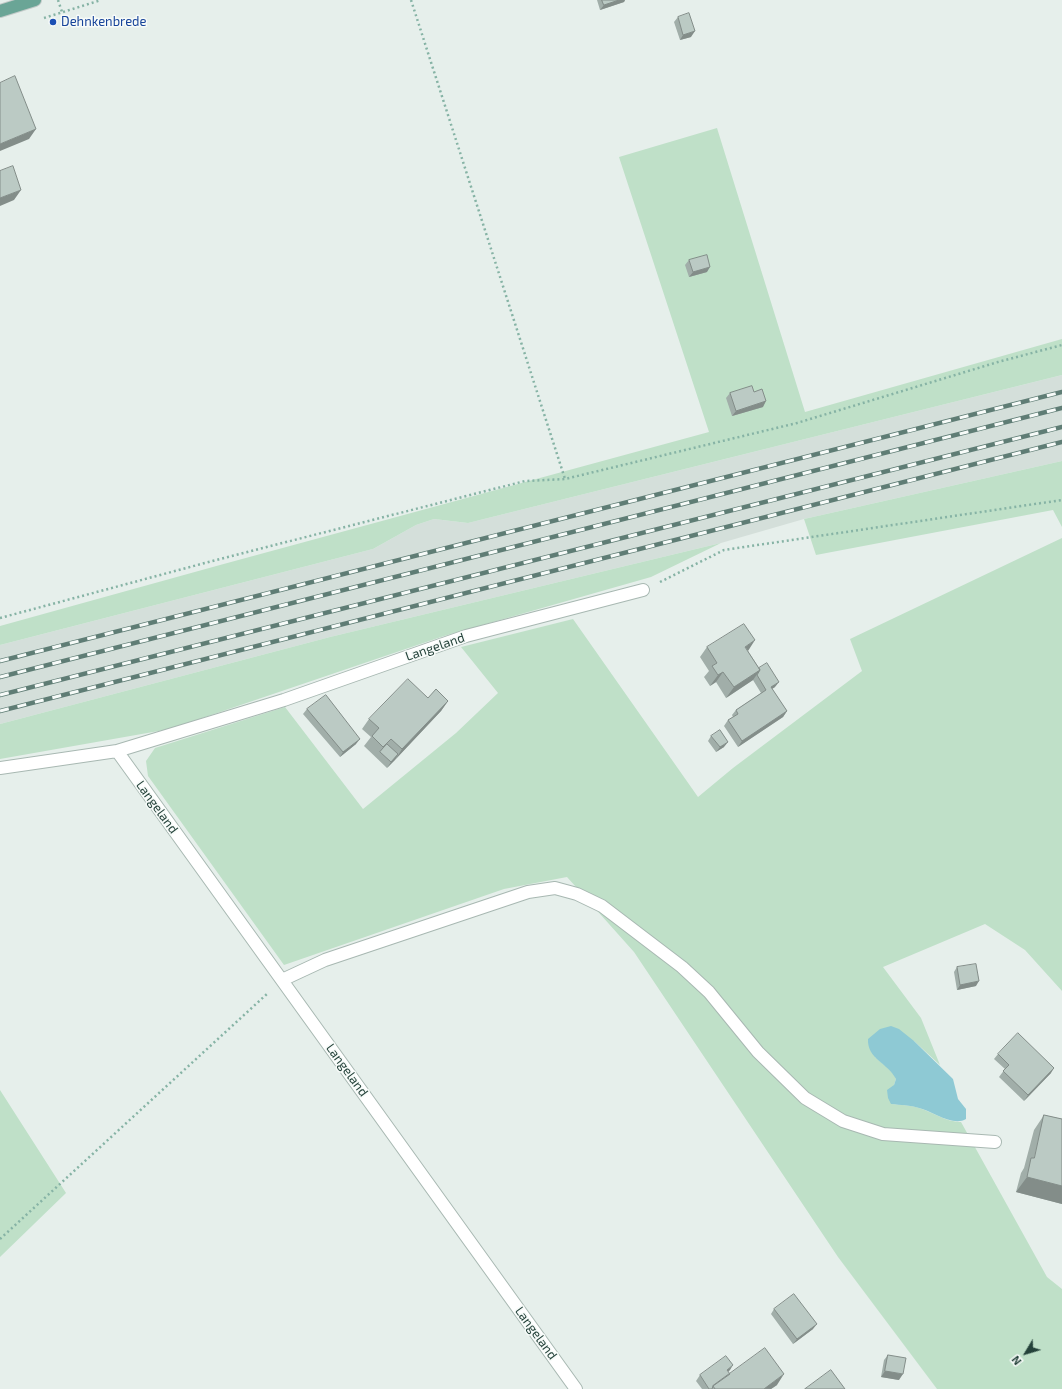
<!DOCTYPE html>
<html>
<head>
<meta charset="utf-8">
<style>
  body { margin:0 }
  #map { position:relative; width:1062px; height:1389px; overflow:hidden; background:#e6efeb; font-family:"Exo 2",sans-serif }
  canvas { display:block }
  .north { position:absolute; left:1006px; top:1333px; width:40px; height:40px; -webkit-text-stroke:3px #f7fbf9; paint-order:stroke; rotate:232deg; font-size:11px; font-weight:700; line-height:16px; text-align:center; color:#24423a }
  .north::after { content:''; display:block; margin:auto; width:14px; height:18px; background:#24423a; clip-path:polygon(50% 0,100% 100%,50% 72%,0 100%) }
</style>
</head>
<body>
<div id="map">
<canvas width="1062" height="1389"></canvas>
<div class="north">N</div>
</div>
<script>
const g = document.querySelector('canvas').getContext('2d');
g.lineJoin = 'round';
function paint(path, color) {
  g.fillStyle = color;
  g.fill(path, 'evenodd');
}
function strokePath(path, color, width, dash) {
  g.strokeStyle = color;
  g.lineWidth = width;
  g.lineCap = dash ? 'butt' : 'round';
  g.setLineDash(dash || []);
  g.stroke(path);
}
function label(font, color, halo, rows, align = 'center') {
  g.font = font + ' "Exo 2",sans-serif';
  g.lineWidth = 3;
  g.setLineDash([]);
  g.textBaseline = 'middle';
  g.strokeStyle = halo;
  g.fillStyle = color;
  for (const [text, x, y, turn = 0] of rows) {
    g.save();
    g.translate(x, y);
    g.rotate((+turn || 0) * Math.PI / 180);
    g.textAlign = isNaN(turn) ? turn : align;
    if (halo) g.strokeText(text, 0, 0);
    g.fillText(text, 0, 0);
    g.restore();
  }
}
paint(new Path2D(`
  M 1062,375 L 1062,461 L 804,519 L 721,543 L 330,637 L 0,724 L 0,645 L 373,549 L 416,525 L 434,519 L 468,523 Z`), '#d4dfda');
paint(new Path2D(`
  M 717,128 L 805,412 L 1062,339 L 1062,375 L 468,523 L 434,519 L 416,525 L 373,549 L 0,645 L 0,626 L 220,565 L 709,432 L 619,157 Z
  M 1062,461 L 1062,527 L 1053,510 L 816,555 L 804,519 Z
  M 1062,538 L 1062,991 L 1025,950 L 985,924 L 883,967 L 921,1018 L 940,1065 L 914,1041 L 875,1057 L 894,1073 L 896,1079 L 894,1085 L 891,1104 C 900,1105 911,1105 919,1108 C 933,1112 946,1122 961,1122 L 1047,1277 L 1062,1289 L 1062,1389 L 937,1389 L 838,1257 L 634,952 L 567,877 L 504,889 L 284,965 L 148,776 L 146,761 L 155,748 L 285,707 L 363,809 L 456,733 L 498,693 L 461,647 L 573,619 L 698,797 L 733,768 L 862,671 L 850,639 Z
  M 721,543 L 651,577 L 444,636 L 170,729 L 0,759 L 0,724 L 330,637 Z
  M 0,1090 L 66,1193 L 0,1257 Z`), '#bfe0c8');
paint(new Path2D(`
  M 891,1026 L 899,1029 L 914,1041 L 953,1079 L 958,1099 L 966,1109 L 966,1119 C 953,1127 932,1111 919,1108 C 910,1105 900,1105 891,1104 L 888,1098 L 887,1090 L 894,1085 L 896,1079 C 888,1063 867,1059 868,1039 L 880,1029 Z`), '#8ec9d4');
const minor = new Path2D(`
  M 117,751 L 284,700 L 466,636 L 643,590
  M 0,768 L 117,751 L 576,1389
  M 282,980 L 325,960 L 528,892 L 555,888 L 577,894 L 602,906 L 682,967 L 709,992 L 758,1052 L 805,1098 L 843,1121 L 883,1134 L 995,1142`);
const major = new Path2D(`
  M 0,11 L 35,0`);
strokePath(minor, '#a8b8b2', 14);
strokePath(major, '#c2cac8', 14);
strokePath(new Path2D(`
  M 58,0 L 62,12
  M 411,0 L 565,479
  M 44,18 L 101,0
  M 660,582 L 724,550 L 1062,500
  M 0,618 L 216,560 L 525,481 L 565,479 L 797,423 L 998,362 L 1062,345
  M 0,1239 L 268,993`), '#86b3a5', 2.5, [2, 3]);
strokePath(minor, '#fff', 12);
strokePath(major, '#6aa596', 12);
const rail = new Path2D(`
  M 0,661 L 1062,392
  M 0,677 L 1062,408
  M 0,695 L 1062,427
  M 0,711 L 1062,442`);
strokePath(rail, '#5f7d75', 4.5);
strokePath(rail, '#f7fbf9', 3, [9]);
paint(new Path2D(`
  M 597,0 L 625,0 L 624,2 L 600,10 Z
  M 678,17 L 691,37 L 680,40 L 674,22 Z
  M 689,260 L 707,272 L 689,277 L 685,265 Z
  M 754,392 L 763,407 L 732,416 L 726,398 L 730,393 Z
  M 707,647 L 748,651 L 759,668 L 775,687 L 772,689 L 787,711 L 783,717 L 738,747 L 724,726 L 728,720 L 733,717 L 732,715 L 736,710 L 761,693 L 753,680 L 726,698 L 716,682 L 710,686 L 704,677 L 709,671 L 700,657 Z
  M 428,698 L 448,701 L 441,711 L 387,768 L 364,746 L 371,737 L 362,729 L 369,719 Z
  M 307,709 L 356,744 L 340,757 L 303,714 Z
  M 711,736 L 724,747 L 716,752 L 708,741 Z
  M 957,967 L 976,986 L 957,990 L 954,972 Z
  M 998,1054 L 1051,1073 L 1024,1101 L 999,1077 L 1005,1069 L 994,1059 Z
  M 1044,1115 L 1062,1119 L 1062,1204 L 1016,1192 L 1021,1173 L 1024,1168 L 1034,1130 Z
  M 774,1309 L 813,1329 L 793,1344 L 771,1314 Z
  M 888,1355 L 899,1380 L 881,1377 L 884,1360 Z
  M 730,1370 L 728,1372 L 730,1374 L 777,1385 L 771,1389 L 702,1389 L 696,1381 L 700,1375 Z`), '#a1aea9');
paint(new Path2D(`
  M 619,0 L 625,0 L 624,2 L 600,10 L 604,5 Z
  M 695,31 L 691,37 L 680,40 L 683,35 Z
  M 36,129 L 29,139 L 0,151 L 0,144 Z
  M 21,190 L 14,200 L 0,206 L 0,198 Z
  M 710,267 L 707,272 L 689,277 L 693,272 Z
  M 766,401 L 763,407 L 732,416 L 736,411 Z
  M 755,640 L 748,651 L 745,647 Z
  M 760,670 L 753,680 L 726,698 L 734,687 Z
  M 723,672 L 716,682 L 710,686 L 718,675 Z
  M 779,682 L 775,687 L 767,692 L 771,687 Z
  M 448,701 L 441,711 L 395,760 L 402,749 Z
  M 787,711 L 783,717 L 738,747 L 742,741 Z
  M 360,739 L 356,744 L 340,757 L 343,752 Z
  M 728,742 L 724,747 L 716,752 L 720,747 Z
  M 398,754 L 395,760 L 387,768 L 391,762 Z
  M 979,981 L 976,986 L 957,990 L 960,985 Z
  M 1054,1068 L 1051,1073 L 1024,1101 L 1028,1095 Z
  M 1027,1177 L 1062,1186 L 1062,1204 L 1016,1192 Z
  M 817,1324 L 813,1329 L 793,1344 L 797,1339 Z
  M 733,1365 L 730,1370 L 723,1375 L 727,1370 Z
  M 885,1371 L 903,1374 L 899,1380 L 881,1377 Z
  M 784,1374 L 777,1385 L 771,1389 L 764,1389 Z`), '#838d89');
const building = new Path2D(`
  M 602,0 L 619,0 L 604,5 Z
  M 689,13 L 695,31 L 683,35 L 678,17 Z
  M 15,76 L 36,129 L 0,144 L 0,83 Z
  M 13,166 L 21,190 L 0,198 L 0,171 Z
  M 707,255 L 710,267 L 693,272 L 689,260 Z
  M 752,386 L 754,392 L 762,389 L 766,401 L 736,411 L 730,393 Z
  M 744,624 L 755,640 L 745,647 L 760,670 L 734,687 L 723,672 L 718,675 L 712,666 L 717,663 L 707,647 Z
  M 767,663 L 779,682 L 771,687 L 787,711 L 742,741 L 728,720 L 738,714 L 736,710 L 766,690 L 757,675 L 760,670 L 759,668 Z
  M 408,679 L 428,698 L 436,689 L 448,701 L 402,749 L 391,739 L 383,747 L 372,736 L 379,728 L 369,719 Z
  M 326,695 L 360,739 L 343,752 L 307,709 Z
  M 720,730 L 728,742 L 720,747 L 711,736 Z
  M 387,744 L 398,754 L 391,762 L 380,752 Z
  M 976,964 L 979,981 L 960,985 L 957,967 Z
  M 1018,1033 L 1054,1068 L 1028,1095 L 1003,1071 L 1009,1065 L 998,1054 Z
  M 1044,1115 L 1062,1119 L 1062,1186 L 1027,1177 L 1031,1158 L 1034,1158 Z
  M 794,1294 L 817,1324 L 797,1339 L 774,1309 Z
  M 765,1348 L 784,1374 L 764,1389 L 715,1389 L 713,1386 Z
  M 888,1355 L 906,1358 L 903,1374 L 885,1371 Z
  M 726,1356 L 733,1365 L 727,1370 L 730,1374 L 713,1386 L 712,1389 L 709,1389 L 700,1375 Z
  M 831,1370 L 845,1389 L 805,1389 Z`);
paint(building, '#bbcac4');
strokePath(building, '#838d89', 1);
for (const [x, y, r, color] of [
  [53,22,4,"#1a4fb4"]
]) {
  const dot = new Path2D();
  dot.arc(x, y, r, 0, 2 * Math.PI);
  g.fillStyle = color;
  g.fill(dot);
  strokePath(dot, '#f7fbf9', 1.5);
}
label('13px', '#164399', '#f7fbf9', [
  ["Dehnkenbrede",61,22]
], 'left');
label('13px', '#24423a', '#f7fbf9', [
  ["Langeland",435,647,-19],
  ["Langeland",157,807,54],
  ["Langeland",347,1070,54],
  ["Langeland",536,1333,54]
]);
</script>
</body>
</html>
